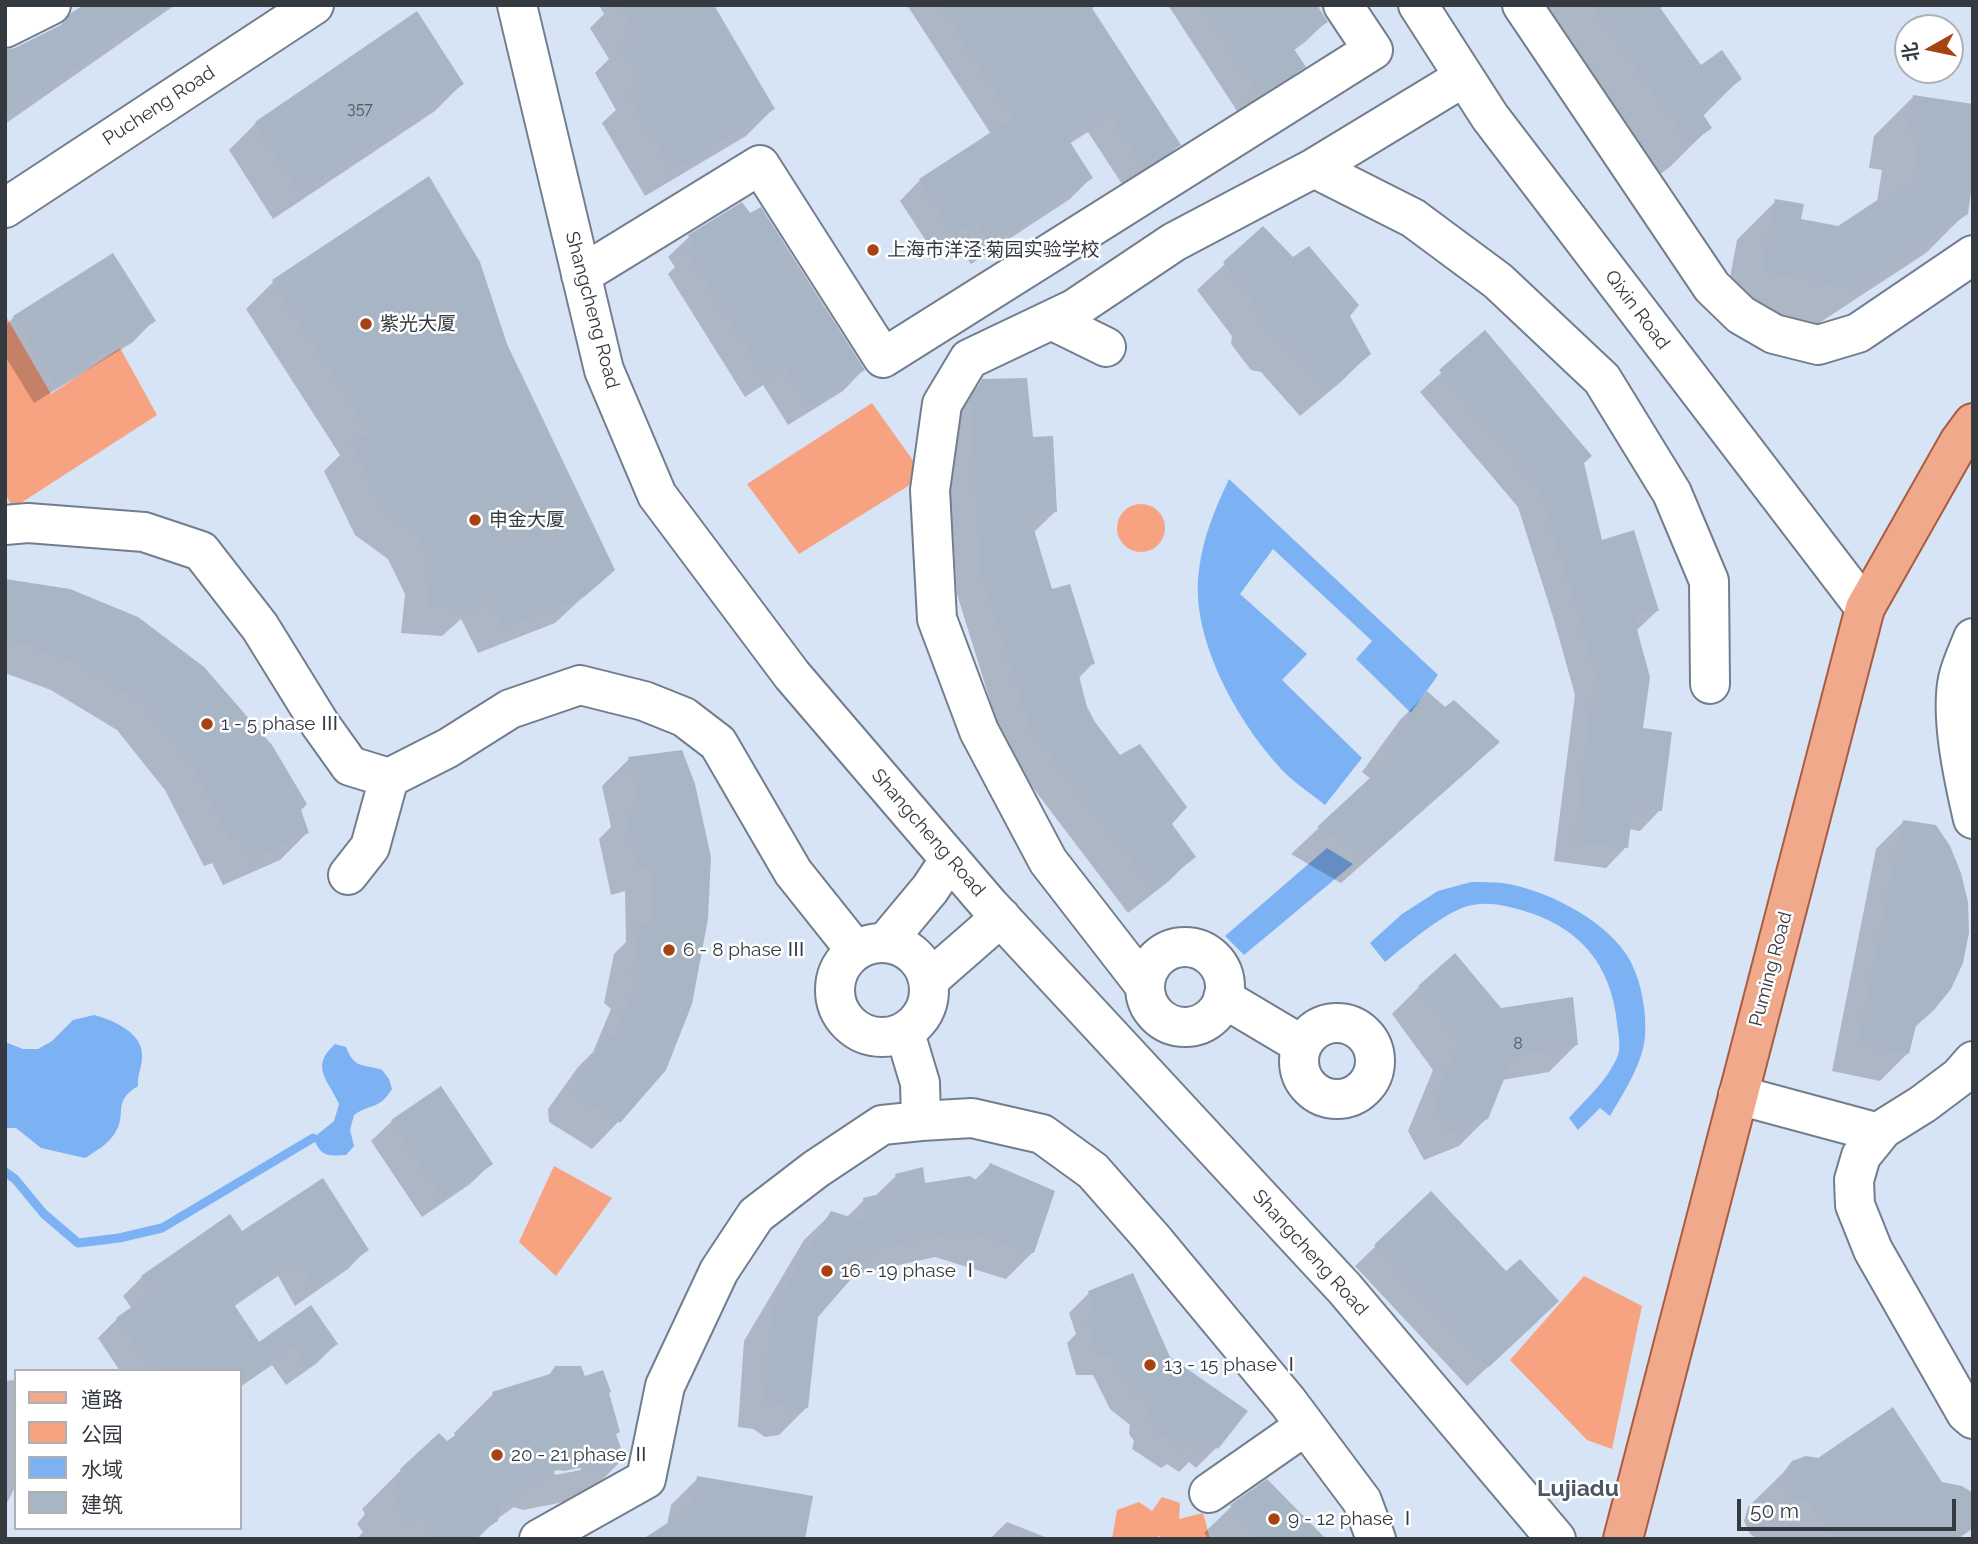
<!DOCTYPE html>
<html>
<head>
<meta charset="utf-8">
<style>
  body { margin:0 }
  #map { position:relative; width:1978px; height:1544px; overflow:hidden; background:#d7e4f6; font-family:Raleway,"Noto Sans SC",sans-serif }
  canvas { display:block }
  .frame { position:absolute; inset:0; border:7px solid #353a41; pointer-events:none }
  .legend { position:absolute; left:14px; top:1369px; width:228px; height:161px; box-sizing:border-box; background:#fff; border:2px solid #aeb0b3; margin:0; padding:9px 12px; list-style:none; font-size:21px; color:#353a41 }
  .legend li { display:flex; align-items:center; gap:14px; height:35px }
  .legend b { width:35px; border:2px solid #aeb0b3 }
  .north { position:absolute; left:1894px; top:14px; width:70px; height:70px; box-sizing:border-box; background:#fff; border:2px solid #aeb0b3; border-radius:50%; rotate:261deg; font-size:19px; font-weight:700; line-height:28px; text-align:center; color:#353a41 }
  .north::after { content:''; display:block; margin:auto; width:24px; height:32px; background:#a74212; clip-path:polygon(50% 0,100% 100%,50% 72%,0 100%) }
  .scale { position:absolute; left:1737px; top:1499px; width:219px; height:32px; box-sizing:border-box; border:4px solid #353a41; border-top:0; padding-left:9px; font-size:21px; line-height:24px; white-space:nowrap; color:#353a41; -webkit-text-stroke:5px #fff; paint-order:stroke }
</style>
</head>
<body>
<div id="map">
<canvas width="1978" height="1544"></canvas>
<div class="frame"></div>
<ul class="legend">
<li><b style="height:9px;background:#f1a98c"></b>道路</li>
<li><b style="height:19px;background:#f7a281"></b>公园</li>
<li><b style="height:19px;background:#7cb1f4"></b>水域</li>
<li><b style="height:19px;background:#a8b5c5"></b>建筑</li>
</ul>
<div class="north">北</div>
<div class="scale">50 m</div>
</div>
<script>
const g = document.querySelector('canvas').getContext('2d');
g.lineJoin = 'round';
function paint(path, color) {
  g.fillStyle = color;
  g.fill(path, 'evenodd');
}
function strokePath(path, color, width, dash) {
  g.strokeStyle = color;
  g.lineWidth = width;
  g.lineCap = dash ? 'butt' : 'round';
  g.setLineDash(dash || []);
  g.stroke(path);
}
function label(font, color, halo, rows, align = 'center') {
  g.font = font + ' Raleway,"Noto Sans SC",sans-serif';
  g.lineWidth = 5;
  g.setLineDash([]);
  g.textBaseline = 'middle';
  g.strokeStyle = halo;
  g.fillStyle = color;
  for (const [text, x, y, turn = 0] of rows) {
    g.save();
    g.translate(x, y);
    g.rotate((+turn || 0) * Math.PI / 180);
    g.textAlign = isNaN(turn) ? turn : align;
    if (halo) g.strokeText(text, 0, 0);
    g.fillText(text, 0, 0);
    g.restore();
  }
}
paint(new Path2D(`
  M 7,318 L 51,394 L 120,348 L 157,415 L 13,508 L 5,493 L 5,320 Z
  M 872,403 L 924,476 L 799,554 L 747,484 Z
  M1117 528a24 24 0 1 1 48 0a24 24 0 1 1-48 0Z
  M 554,1166 L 612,1198 L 556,1276 L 519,1242 Z
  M 1584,1276 L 1642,1306 L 1612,1449 L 1587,1440 L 1510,1360 Z
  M 1162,1497 L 1180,1503 L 1179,1519 L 1203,1513 L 1210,1539 L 1165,1539 L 1159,1536 L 1154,1539 L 1112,1539 L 1117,1510 L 1139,1502 L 1152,1511 Z`), '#f7a281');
paint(new Path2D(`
  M 1229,479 L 1438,675 L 1411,713 L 1356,659 L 1372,641 L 1273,549 L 1240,594 L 1307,654 L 1282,680 L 1362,758 L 1325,805 C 1313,795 1299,786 1287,775 C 1240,727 1189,639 1199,570 C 1203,537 1215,509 1229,479 Z
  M 1327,848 L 1353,864 L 1244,955 L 1225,936 Z
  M 1471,882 C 1481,882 1493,882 1503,883 C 1546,890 1602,918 1626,954 C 1641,976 1647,1012 1645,1037 C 1642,1065 1624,1092 1610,1116 L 1600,1108 L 1578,1130 L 1569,1118 C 1586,1099 1609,1079 1618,1055 C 1621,1046 1618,1032 1617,1023 C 1611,963 1578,926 1521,910 C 1503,905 1487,901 1468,906 C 1443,913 1406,945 1385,962 L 1370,943 L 1402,914 L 1438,891 Z
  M 94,1015 C 113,1020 144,1033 142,1057 C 142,1067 137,1075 138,1086 C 111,1103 128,1112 115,1133 C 108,1144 95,1152 85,1158 L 41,1148 L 16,1128 L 5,1128 L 5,1042 L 23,1049 L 38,1049 L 52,1041 L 73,1020 Z
  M 335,1044 L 346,1047 C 355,1070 362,1063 382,1070 L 389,1079 L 392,1089 C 379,1110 371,1103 354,1115 L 350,1130 L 354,1146 L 346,1155 C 326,1156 322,1157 313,1138 L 334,1121 L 339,1104 C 327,1078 310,1067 335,1044 Z`), '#7cb1f4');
paint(new Path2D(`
  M 88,5 L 175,5 L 5,124 L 5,52 L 15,49 L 58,28 Z
  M 599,5 L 712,5 L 773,109 L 746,136 L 645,196 L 602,123 L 616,110 L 595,73 L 609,59 L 590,28 L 604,14 Z
  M 907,5 L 1097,5 L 1091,9 L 1179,145 L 1158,165 L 1124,187 L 1088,132 L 1069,144 L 1091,178 L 1070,199 L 971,264 L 955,240 L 934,253 L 900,201 L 920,180 L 991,134 Z
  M 1168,5 L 1315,5 L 1326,22 L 1305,42 L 1293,51 L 1303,66 L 1283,87 L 1239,114 Z
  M 1525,5 L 1664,5 L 1659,10 L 1701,68 L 1740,79 L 1702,117 L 1710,127 L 1671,166 L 1650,182 Z
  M 462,84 L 435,111 L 273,219 L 229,150 L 256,123 Z
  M 1913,97 L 1966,213 L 1926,253 L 1813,327 L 1724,310 L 1737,240 L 1776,201 L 1799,220 L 1838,227 L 1877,202 L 1882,170 L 1869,168 L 1874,136 Z
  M 742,204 L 863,370 L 843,391 L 788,425 L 763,385 L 745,397 L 668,274 L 675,267 L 668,257 L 689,237 Z
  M 1263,229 L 1348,316 L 1369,354 L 1342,381 L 1300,416 L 1261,372 L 1251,370 L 1231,344 L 1232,336 L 1197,290 Z
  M 273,282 L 505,344 L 612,570 L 555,623 L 478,653 L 461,619 L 442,636 L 401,633 L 405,594 L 388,559 L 355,535 L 324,471 L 340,455 L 246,309 Z
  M 14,317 L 153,321 L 133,342 L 34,403 L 5,356 L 5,326 Z
  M 1485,333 L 1582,464 L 1600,542 L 1657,611 L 1636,631 L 1641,729 L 1660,810 L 1640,831 L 1629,829 L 1626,847 L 1606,868 L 1554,861 L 1575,695 L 1554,620 L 1518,507 L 1420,392 Z
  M 983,381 L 1032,439 L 1056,511 L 1033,533 L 1051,592 L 1093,663 L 1078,679 L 1086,708 L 1093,723 L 1193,857 L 1169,881 L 1128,913 L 1006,752 L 957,594 L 946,429 L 958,406 Z
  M 5,581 L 299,810 L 307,833 L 280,860 L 223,885 L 212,863 L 204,866 L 165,790 L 117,730 L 51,690 L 5,673 Z
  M 1427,693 L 1445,709 L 1497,742 L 1470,769 L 1341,883 L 1291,854 L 1371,779 L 1362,772 L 1400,720 Z
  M 629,759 L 693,784 L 619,1121 L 592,1149 L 549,1122 L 548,1109 L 578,1067 L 593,1052 L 611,1009 L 604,1003 L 614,954 L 626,942 L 625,891 L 611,895 L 599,839 L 611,827 L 602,786 Z
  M 1903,822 L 1933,1009 L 1913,1029 L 1908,1053 L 1880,1081 L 1832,1071 L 1876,849 Z
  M 1419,987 L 1500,1010 L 1576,1045 L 1549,1072 L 1502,1080 L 1487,1118 L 1459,1146 L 1424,1160 L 1408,1131 L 1433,1070 L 1392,1014 Z
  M 392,1121 L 491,1164 L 470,1184 L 422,1217 L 371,1141 Z
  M 990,1165 L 1033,1252 L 1006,1279 L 935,1257 L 853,1275 L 817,1317 L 807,1407 L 779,1435 L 765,1437 L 753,1429 L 738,1427 L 744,1341 L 804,1240 L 832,1213 L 846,1218 L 864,1200 L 874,1197 L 896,1176 L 924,1185 L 974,1181 Z
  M 241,1233 L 367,1249 L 348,1269 L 295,1306 L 278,1276 L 233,1307 L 259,1344 L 336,1344 L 317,1363 L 286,1385 L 272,1365 L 240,1387 L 240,1371 L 120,1371 L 98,1338 L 117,1319 L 132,1309 L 123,1296 L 142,1277 Z
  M 1376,1246 L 1506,1274 L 1537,1322 L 1467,1386 L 1355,1266 Z
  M 1089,1293 L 1169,1358 L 1246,1411 L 1216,1448 L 1196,1468 L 1189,1462 L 1179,1472 L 1167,1464 L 1161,1468 L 1132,1449 L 1134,1441 L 1129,1434 L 1130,1425 L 1110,1409 L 1093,1375 L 1076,1375 L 1067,1343 L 1076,1334 L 1069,1313 Z
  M 556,1368 L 585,1378 L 607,1394 L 614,1436 L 623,1459 L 584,1498 L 523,1510 L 514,1507 L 497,1519 L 477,1539 L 357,1539 L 363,1532 L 357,1524 L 365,1514 L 362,1509 L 401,1470 L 456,1437 L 454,1433 L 493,1394 L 547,1377 ZM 581,1466 L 581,1470 L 555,1475 L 554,1471 Z
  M 16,1380 L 16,1485 L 5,1507 L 5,1381 Z
  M 1788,1468 L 1970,1528 L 1959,1539 L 1758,1539 L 1750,1534 L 1744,1521 L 1748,1507 Z
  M 698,1478 L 804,1539 L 667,1525 L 671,1505 Z
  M 1266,1482 L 1322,1539 L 1209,1539 L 1204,1533 L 1231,1507 Z
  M 1007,1522 L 1050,1539 L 990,1539 Z`), '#0003');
strokePath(new Path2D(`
  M 5,1172 L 15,1179 L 44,1214 L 78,1243 L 119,1238 L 162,1228 L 313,1138`), '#7cb1f4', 9);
paint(new Path2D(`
  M 84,5 L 166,5 L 5,117 L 5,50 L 15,48 L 61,25 L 71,13 Z
  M 620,5 L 714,5 L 775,109 L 673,170 L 628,95 L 644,85 L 621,45 L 637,35 Z
  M 940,5 L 1090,5 L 1181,145 L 1145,168 L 1109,113 L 1068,139 L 1093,178 L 992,245 L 976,221 L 955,234 L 919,179 L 1013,118 Z
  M 1201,5 L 1317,5 L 1328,22 L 1292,46 L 1306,67 L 1260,95 Z
  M 1591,5 L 1658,5 L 1701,65 L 1722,50 L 1742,79 L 1700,110 L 1712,128 L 1690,144 Z
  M 417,11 L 464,84 L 300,194 L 255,122 Z
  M 1913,95 L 1973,104 L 1973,178 L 1968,214 L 1853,289 L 1762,271 L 1775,199 L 1804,204 L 1801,219 L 1838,226 L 1879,199 L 1883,204 L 1912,185 L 1920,131 L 1908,130 Z
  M 429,176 L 480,262 L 507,344 L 615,570 L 584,597 L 505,627 L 489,594 L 471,610 L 428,606 L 431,566 L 415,532 L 382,508 L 350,442 L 370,432 L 272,280 Z
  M 742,202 L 750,213 L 761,207 L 865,370 L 809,406 L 784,366 L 766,378 L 687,252 L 695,247 L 688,235 Z
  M 1263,226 L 1293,257 L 1309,246 L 1359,305 L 1350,316 L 1371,354 L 1328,390 L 1288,345 L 1278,343 L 1257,317 L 1258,308 L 1223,262 Z
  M 113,253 L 156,321 L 55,384 L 13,316 Z
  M 1485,330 L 1592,456 L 1584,463 L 1602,540 L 1634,530 L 1659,611 L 1633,615 L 1650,677 L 1643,728 L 1672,732 L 1662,811 L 1633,808 L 1628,848 L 1574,841 L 1595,674 L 1574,599 L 1538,486 L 1439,370 Z
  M 1027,378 L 1033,437 L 1053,436 L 1057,512 L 1029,513 L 1052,589 L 1070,584 L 1095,664 L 1077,668 L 1087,707 L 1095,722 L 1120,755 L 1140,744 L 1187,807 L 1172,824 L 1196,857 L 1154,889 L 1030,727 L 980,569 L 971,398 L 982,379 Z
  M 5,579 L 70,589 L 138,617 L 204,667 L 272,745 L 307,804 L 301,810 L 309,833 L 251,859 L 239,837 L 231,840 L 192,763 L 144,704 L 79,663 L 24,644 L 5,640 Z
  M 1427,691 L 1445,707 L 1454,700 L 1500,742 L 1369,857 L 1317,827 L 1398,752 L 1388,744 Z
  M 682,750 L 695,784 L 711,857 L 708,919 L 692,1004 L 666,1070 L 620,1123 L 576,1095 L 575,1081 L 605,1038 L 616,1033 L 637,981 L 631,976 L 640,925 L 653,923 L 652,866 L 637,869 L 625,811 L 639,804 L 628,757 Z
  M 1903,820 L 1936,825 L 1950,846 L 1961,873 L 1968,902 L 1969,933 L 1963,963 L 1951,989 L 1934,1010 L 1916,1026 L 1909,1054 L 1858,1045 Z
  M 1455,953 L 1501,1008 L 1573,997 L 1578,1045 L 1513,1057 L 1488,1119 L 1451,1134 L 1434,1103 L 1459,1042 L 1418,986 Z
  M 441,1086 L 493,1164 L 443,1198 L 391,1120 Z
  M 990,1163 L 1055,1191 L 1034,1253 L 963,1231 L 877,1249 L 818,1317 L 808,1408 L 793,1410 L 780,1403 L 765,1400 L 771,1312 L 831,1211 L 866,1222 L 863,1198 L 898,1190 L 895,1174 L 923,1167 L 925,1183 L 970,1176 L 981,1183 Z
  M 323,1178 L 369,1250 L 315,1288 L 298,1258 L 233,1303 L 259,1342 L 311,1305 L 338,1344 L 306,1366 L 293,1346 L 240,1383 L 240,1371 L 162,1371 L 153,1357 L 147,1362 L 116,1318 L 153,1292 L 141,1276 L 230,1214 L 242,1231 Z
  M 1431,1191 L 1506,1271 L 1520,1259 L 1559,1301 L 1489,1367 L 1374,1245 Z
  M 1133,1273 L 1170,1357 L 1248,1411 L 1218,1449 L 1209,1441 L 1201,1453 L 1188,1444 L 1182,1449 L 1152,1428 L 1154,1420 L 1149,1413 L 1150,1405 L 1131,1389 L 1113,1356 L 1097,1355 L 1087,1321 L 1096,1317 L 1088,1291 Z
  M 555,1366 L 581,1366 L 585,1376 L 603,1370 L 611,1392 L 609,1393 L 620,1432 L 616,1434 L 625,1460 L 563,1471 L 555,1469 L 500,1505 L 498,1521 L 469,1539 L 436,1539 L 420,1513 L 407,1522 L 393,1501 L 401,1492 L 395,1483 L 403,1474 L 400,1469 L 439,1433 L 447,1441 L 498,1405 L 492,1392 L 550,1374 Z
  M 1893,1407 L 1942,1482 L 1962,1486 L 1973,1493 L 1973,1528 L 1965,1534 L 1945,1539 L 1834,1539 L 1809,1502 L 1795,1500 L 1784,1488 L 1783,1473 L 1792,1461 L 1806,1456 L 1818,1458 Z
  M 697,1476 L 813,1496 L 805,1539 L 643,1539 L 692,1507 Z
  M 1267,1479 L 1326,1539 L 1260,1539 L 1230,1505 Z`), '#a8b5c5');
const minor = new Path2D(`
  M 517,5 L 604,370 L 657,495 L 792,675 L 990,906 L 1345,1289 L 1556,1539
  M 1418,5 L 1490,117 L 1865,608
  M 1522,5 L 1712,287 L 1741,315 L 1774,334 L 1818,345 L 1858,333 L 1973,255
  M 5,28 L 51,5
  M 1314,168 L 1413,218 L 1498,281 L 1602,379 L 1672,493 L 1709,581 L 1710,684
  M 5,208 L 314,5
  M 581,275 L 760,165 L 883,358 L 1373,50 L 1343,5
  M 1051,320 L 1106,347
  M 5,525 L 28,523 L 144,532 L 201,551 L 260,627 L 320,724 L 350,766 L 389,778 L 448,748 L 510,709 L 580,685 L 644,701 L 684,717 L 718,743 L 793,872 L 856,951
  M 1973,638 C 1968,651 1961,665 1958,679 C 1950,718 1964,780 1973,819
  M 348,875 L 370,847 L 389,778
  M835 990a47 47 0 1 1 94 0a47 47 0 1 1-94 0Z
  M 885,943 L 930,889 L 950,859
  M1145 987a40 40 0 1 1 80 0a40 40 0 1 1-80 0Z
  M 929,980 L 1001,917
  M 1145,986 L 1048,861 L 979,731 L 937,619 L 930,490 L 942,404 L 969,359 L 1074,309 L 1174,242 L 1314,168 L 1464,77
  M 1223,998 L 1302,1045
  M1299 1061a38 38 0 1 1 76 0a38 38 0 1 1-76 0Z
  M 905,1033 L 920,1083 L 921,1121 L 972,1118 L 1042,1134 L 1093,1171 L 1151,1237 L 1288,1402 L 1362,1501 L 1376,1539
  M 1973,1061 L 1959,1077 L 1923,1104 L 1883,1129 L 1861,1156 L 1854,1180 L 1855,1205 L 1873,1250 L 1966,1413 L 1973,1419
  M 1738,1095 L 1879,1133
  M 1209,1493 L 1305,1426
  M 539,1539 L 646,1479 L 665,1386 L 719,1271 L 756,1215 L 816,1169 L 882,1125 L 921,1121`);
const major = new Path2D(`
  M 1623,1539 L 1865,608 L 1959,442 L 1973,423`);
strokePath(minor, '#727e8e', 42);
strokePath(major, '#a95d40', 42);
strokePath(minor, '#fff', 38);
strokePath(major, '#f1a98c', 38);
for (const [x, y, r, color] of [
  [873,250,7,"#a74212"],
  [366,324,7,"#a74212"],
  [475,520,7,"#a74212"],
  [207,724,7,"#a74212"],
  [669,950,7,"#a74212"],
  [827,1271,7,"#a74212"],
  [1150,1365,7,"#a74212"],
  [497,1455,7,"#a74212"],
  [1274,1519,7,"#a74212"]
]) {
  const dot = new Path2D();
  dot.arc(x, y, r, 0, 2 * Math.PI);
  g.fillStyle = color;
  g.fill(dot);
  strokePath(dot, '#fff', 2.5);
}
label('16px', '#525962', null, [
  ["357",360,109],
  ["8",1518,1044]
]);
label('19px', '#353a41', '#fff', [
  ["Pucheng Road",159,106,-33],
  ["Shangcheng Road",592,310,75],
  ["Qixin Road",1637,310,53],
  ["Shangcheng Road",928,833,49],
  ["Puming Road",1771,969,-75],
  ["Shangcheng Road",1310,1253,48]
]);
label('19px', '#353a41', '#fff', [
  ["上海市洋泾·菊园实验学校",887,250],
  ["紫光大厦",380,324],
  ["申金大厦",489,520],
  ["1 - 5 phase Ⅲ",221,724],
  ["6 - 8 phase Ⅲ",683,950],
  ["16 - 19 phase Ⅰ",841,1271],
  ["13 - 15 phase Ⅰ",1164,1365],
  ["20 - 21 phase Ⅱ",511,1455],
  ["9 - 12 phase Ⅰ",1288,1519]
], 'left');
label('bold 23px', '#4b5665', '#fff', [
  ["Lujiadu",1578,1489]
]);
</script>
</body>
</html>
